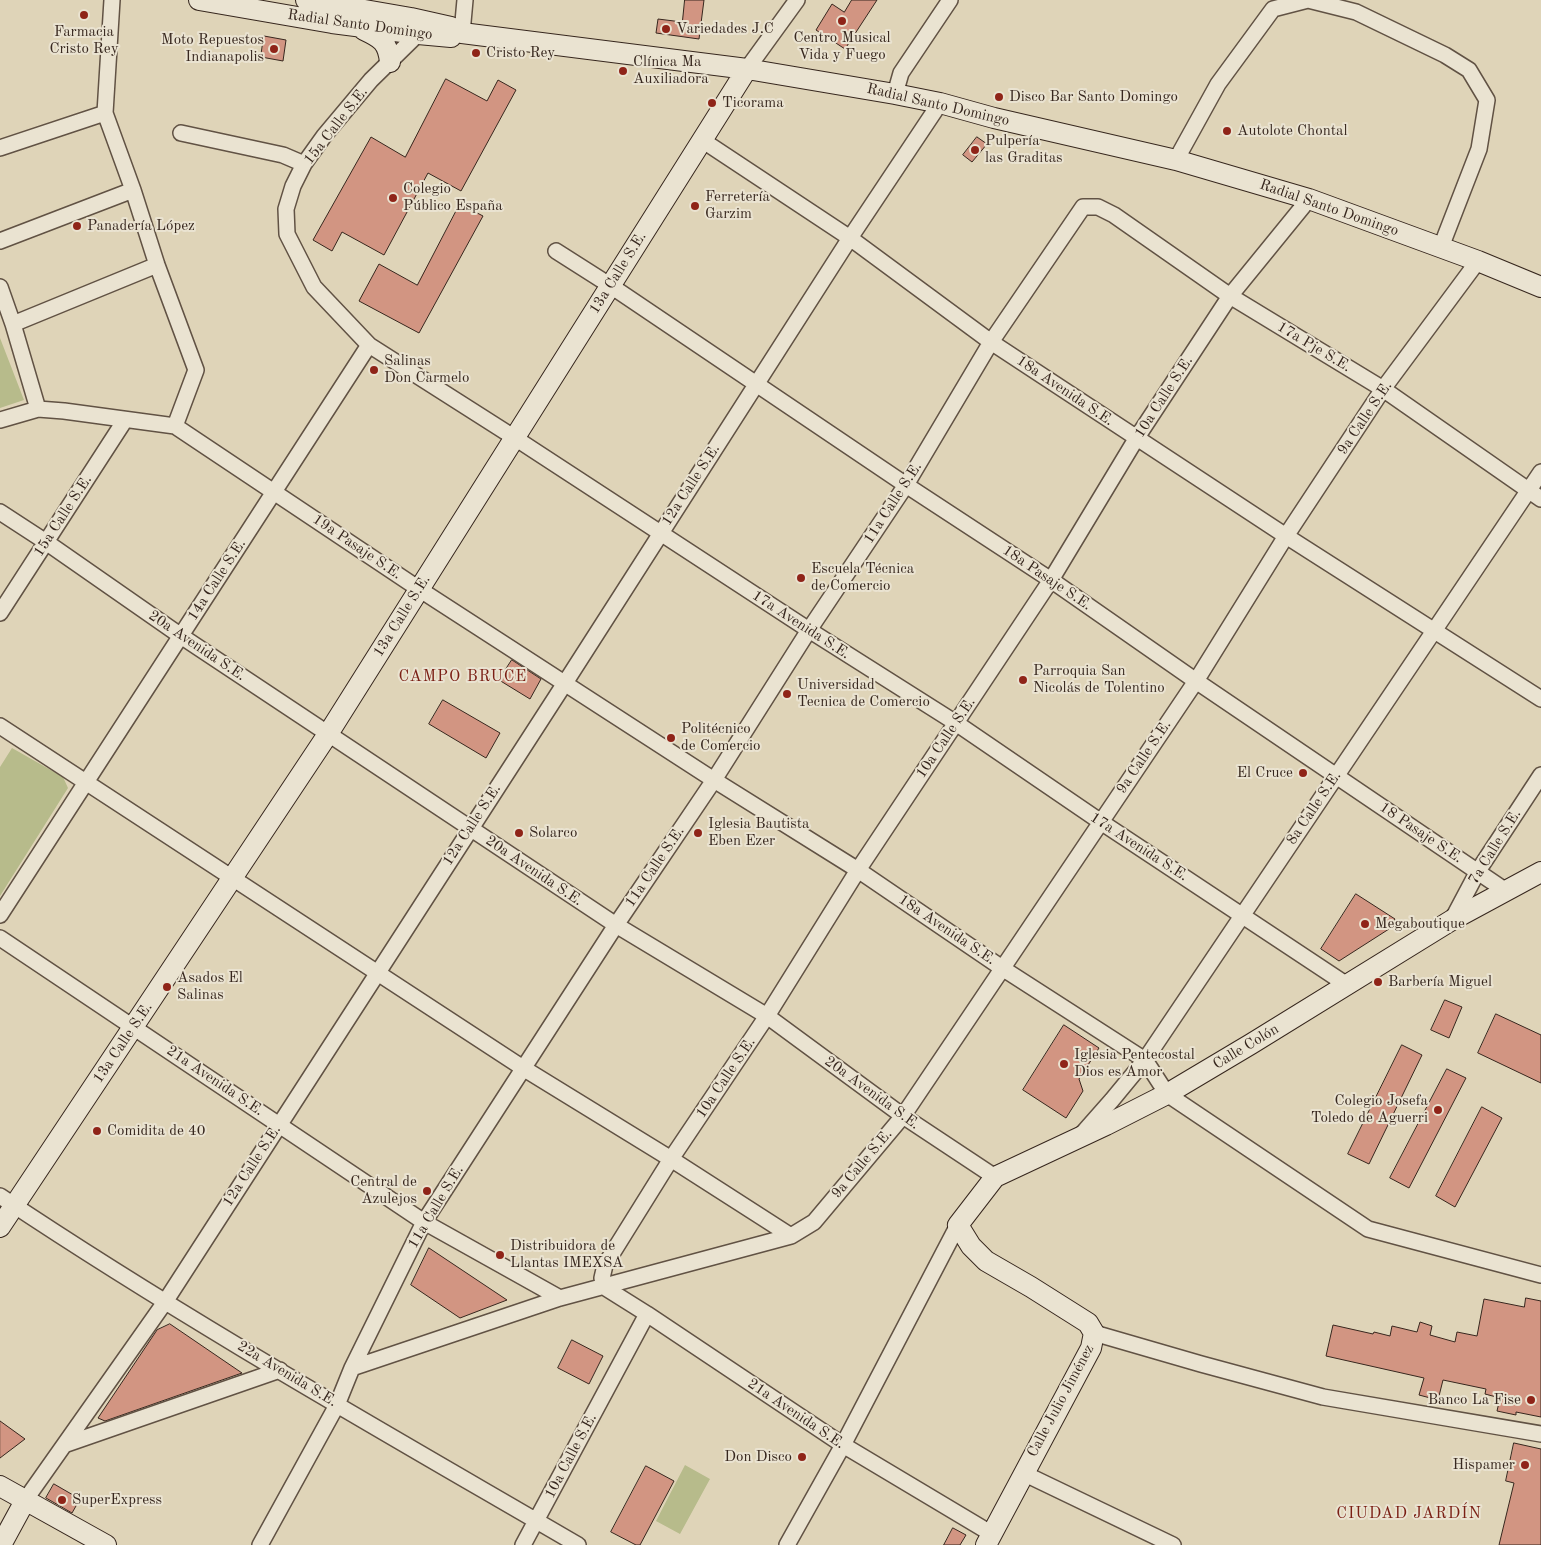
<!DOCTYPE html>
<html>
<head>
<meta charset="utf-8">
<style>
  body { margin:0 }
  canvas { display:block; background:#dfd4b8 }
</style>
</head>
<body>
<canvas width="1541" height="1545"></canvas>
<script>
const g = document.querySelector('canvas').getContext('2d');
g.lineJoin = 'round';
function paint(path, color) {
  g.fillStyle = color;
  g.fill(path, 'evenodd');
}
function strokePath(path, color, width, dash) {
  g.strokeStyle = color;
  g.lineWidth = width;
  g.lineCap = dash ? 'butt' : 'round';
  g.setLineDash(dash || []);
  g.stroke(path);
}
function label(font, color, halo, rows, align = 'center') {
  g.font = font + ' "Old Standard TT",serif';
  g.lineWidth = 4;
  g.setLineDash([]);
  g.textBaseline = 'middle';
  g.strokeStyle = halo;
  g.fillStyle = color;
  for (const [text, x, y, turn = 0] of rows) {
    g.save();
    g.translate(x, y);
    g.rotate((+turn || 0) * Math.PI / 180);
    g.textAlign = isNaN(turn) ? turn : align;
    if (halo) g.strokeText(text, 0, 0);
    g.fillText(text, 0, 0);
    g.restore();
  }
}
paint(new Path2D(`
  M 0,338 L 24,400 L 0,408 Z
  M 12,748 L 63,777 L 68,788 L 0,896 L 0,767 Z
  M 685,1465 L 710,1479 L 680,1534 L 656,1521 Z`), '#b7bb8b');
const building = new Path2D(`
  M 685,0 L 704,0 L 699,39 L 656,33 L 658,19 L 682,22 Z
  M 852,0 L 877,0 L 845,49 L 816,30 L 832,4 L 844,12 Z
  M 264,36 L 286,40 L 283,61 L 261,57 Z
  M 446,79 L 487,101 L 498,80 L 516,90 L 461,191 L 428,173 L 384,255 L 342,232 L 332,251 L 313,240 L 371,137 L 405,157 Z
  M 977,137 L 987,144 L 972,162 L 963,155 Z
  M 460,204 L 483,216 L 419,333 L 359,301 L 379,264 L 417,285 Z
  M 512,660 L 541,679 L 530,699 L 499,680 Z
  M 443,700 L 500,733 L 486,758 L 429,724 Z
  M 1356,894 L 1395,919 L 1389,929 L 1339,961 L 1321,949 Z
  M 1445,1000 L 1462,1007 L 1449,1038 L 1431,1030 Z
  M 1496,1014 L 1541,1035 L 1541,1083 L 1478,1053 Z
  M 1064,1025 L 1099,1048 L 1079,1079 L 1083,1091 L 1066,1118 L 1023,1090 Z
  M 1402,1045 L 1422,1055 L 1369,1164 L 1348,1154 Z
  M 1447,1069 L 1466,1078 L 1409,1188 L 1390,1178 Z
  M 1482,1107 L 1502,1118 L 1455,1207 L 1436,1196 Z
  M 429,1248 L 507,1300 L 460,1318 L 411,1285 Z
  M 1526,1298 L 1541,1301 L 1541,1417 L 1516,1412 L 1516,1415 L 1497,1411 L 1500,1398 L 1485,1394 L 1486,1389 L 1443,1380 L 1438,1400 L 1419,1395 L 1424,1378 L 1326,1356 L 1333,1325 L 1373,1334 L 1374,1332 L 1390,1336 L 1392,1326 L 1417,1332 L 1420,1322 L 1432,1326 L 1430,1335 L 1455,1342 L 1457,1332 L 1477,1336 L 1484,1299 L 1524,1307 Z
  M 170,1324 L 242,1373 L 105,1421 L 98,1418 L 157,1330 Z
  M 572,1340 L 603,1356 L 589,1384 L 558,1368 Z
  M 0,1421 L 25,1439 L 0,1458 Z
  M 1514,1443 L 1541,1449 L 1541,1545 L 1499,1545 L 1514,1483 L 1506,1481 Z
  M 646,1466 L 674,1481 L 640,1545 L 636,1545 L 611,1532 Z
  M 54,1484 L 80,1499 L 72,1513 L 46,1498 Z
  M 953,1528 L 966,1535 L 960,1545 L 944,1545 Z`);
paint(building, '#d29582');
strokePath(building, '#37271e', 1);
const street = new Path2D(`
  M 112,0 L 105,113 L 133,190 L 157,265 L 196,370 L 175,426
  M 1308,0 L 1356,12 L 1445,55 L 1469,70 L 1487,100 L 1479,149 L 1441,247
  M 462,33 L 465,0
  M 418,34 L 371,80 L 324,136 L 304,164 L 293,186 L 286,209 L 287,234 L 314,287 L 369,345 L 515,438 L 809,630 L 956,723 L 1101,822 L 1347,985
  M 747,69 L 797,0
  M 895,94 L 901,73 L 950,0
  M 181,133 L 283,155 L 304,164
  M 702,140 L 850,238 L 991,342 L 1286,536 L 1541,699
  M 0,148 L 105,113
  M 1176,160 L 1218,84 L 1273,9 L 1308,0
  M 0,241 L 133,190
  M 556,251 L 611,286 L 906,485 L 1051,580 L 1196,681 L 1506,891
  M 0,287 L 13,324 L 38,409
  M 13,324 L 157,265
  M 0,420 L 38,409 L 64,411 L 175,426 L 419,589 L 714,780 L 858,870 L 1002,968 L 1145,1060 L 1167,1094 L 1368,1229 L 1541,1275
  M 0,512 L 46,542 L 181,636 L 616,925 L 767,1016 L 903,1116 L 995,1177
  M 0,613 L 125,420
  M 0,726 L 523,1068 L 671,1159 L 791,1236
  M 0,915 L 369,345
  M 1452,920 L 1478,871 L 1541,775
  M 0,938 L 424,1222 L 560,1298
  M 1082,1134 L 1112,1100 L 1145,1060 L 1541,472
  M 0,1196 C 187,1321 384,1432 578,1545
  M 1094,1333 L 1201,1364 L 1323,1397 L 1541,1434
  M 352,1368 L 560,1298 L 791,1236 L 814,1222 L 903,1116 L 1196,681 L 1286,536 L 1383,389 L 1478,261
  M 64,1445 L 280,1370
  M 1023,1473 L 1173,1545
  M 26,1499 L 165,1302 L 565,683 L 850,238 L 940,103
  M 992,1534 L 843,1445 L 647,1314 L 604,1287 L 602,1278 L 605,1265 L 671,1159 L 767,1016 L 858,870 L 1051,580 L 1136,439 L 1230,296 L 1309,199
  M 260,1545 L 337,1405 L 352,1368 L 424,1222 L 616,925 L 714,780 L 809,630 L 906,485 L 991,342 L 1083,207 L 1098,207 L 1114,215 L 1230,296 L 1383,389 L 1541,499
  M 523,1545 L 647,1314
  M 787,1545 L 843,1445 L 958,1225`);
const secondary = new Path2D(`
  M 199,0 L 332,23 L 418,34 L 451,37
  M 306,0 L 411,18 L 451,27 L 462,33 L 747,69 L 895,94 L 940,103 L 994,118 L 1176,160 L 1309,199 L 1478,261 L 1541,287
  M 364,30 C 381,38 388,42 390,62
  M 0,1227 L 328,734 L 747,69
  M 0,1486 L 106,1545
  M 1,1545 L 26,1499
  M 986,1545 L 1091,1348 L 1094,1333 L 1088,1323 L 1031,1287 L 986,1261 L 971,1246 L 958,1225 L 995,1177 L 1106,1125 L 1167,1094 L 1251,1044 L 1452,920 L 1541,872`);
strokePath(street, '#615244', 18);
strokePath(secondary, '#37271e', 22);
strokePath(street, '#eae3d1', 15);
strokePath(secondary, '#eae3d1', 20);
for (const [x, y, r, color] of [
  [84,15,5,"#8f2418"],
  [842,21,5,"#8f2418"],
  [666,29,5,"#8f2418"],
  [274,49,5,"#8f2418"],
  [476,53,5,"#8f2418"],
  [623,71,5,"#8f2418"],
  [999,97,5,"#8f2418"],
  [712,103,5,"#8f2418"],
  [1227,131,5,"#8f2418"],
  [975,150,5,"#8f2418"],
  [393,198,5,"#8f2418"],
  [695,206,5,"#8f2418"],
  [77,226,5,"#8f2418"],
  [374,370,5,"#8f2418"],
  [801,578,5,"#8f2418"],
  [1023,680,5,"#8f2418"],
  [787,694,5,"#8f2418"],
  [671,738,5,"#8f2418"],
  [1303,773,5,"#8f2418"],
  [519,833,5,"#8f2418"],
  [698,833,5,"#8f2418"],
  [1365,924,5,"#8f2418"],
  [1378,982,5,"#8f2418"],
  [167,987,5,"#8f2418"],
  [1064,1064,5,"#8f2418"],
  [1438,1110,5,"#8f2418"],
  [97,1131,5,"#8f2418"],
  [427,1191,5,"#8f2418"],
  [500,1255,5,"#8f2418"],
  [1531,1400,5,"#8f2418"],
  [802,1457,5,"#8f2418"],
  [1525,1465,5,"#8f2418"],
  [62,1500,5,"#8f2418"]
]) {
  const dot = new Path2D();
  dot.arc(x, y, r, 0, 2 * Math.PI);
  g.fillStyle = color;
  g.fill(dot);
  strokePath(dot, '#eae3d1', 2);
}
label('15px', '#37271e', '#eae3d1', [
  ["Radial Santo Domingo",360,25,8],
  ["Radial Santo Domingo",938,105,13],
  ["15a Calle S.E.",336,126,-52],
  ["Radial Santo Domingo",1329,208,19],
  ["13a Calle S.E.",618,273,-58],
  ["17a Pje S.E.",1314,347,31],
  ["18a Avenida S.E.",1065,391,34],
  ["10a Calle S.E.",1164,397,-57],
  ["9a Calle S.E.",1365,418,-56],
  ["12a Calle S.E.",691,485,-57],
  ["11a Calle S.E.",893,503,-57],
  ["15a Calle S.E.",63,516,-57],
  ["19a Pasaje S.E.",357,547,34],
  ["18a Pasaje S.E.",1047,578,34],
  ["14a Calle S.E.",217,580,-57],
  ["13a Calle S.E.",402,616,-58],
  ["17a Avenida S.E.",801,625,33],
  ["20a Avenida S.E.",197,646,34],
  ["10a Calle S.E.",946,738,-56],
  ["9a Calle S.E.",1144,757,-56],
  ["8a Calle S.E.",1314,808,-56],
  ["12a Calle S.E.",472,825,-57],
  ["18 Pasaje S.E.",1421,833,34],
  ["17a Avenida S.E.",1139,847,33],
  ["7a Calle S.E.",1495,847,-58],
  ["11a Calle S.E.",655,867,-56],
  ["20a Avenida S.E.",534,871,34],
  ["18a Avenida S.E.",947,930,34],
  ["13a Calle S.E.",123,1043,-56],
  ["Calle Colón",1246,1047,-31],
  ["10a Calle S.E.",726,1078,-56],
  ["21a Avenida S.E.",215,1081,34],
  ["20a Avenida S.E.",872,1093,36],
  ["9a Calle S.E.",862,1164,-50],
  ["12a Calle S.E.",252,1166,-57],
  ["11a Calle S.E.",436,1207,-59],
  ["22a Avenida S.E.",287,1374,31],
  ["Calle Julio Jiménez",1061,1401,-62],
  ["21a Avenida S.E.",796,1414,34],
  ["10a Calle S.E.",571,1456,-62]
]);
label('15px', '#37271e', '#eae3d1', [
  ["Variedades J.C",676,29],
  ["Farmacia",84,32,"center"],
  ["Cristo Rey",84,49,"center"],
  ["Centro Musical",842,38,"center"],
  ["Vida y Fuego",842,55,"center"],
  ["Moto Repuestos",264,40,"right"],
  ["Indianapolis",264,57,"right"],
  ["Cristo Rey",486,53],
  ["Clínica Ma",633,62],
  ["Auxiliadora",633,79],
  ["Disco Bar Santo Domingo",1009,97],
  ["Ticorama",722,103],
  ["Autolote Chontal",1237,131],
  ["Pulpería",985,141],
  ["las Graditas",985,158],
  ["Colegio",403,189],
  ["Público España",403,206],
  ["Ferretería",705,197],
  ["Garzim",705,214],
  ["Panadería López",87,226],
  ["Salinas",384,361],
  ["Don Carmelo",384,378],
  ["Escuela Técnica",811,569],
  ["de Comercio",811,586],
  ["Parroquia San",1033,671],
  ["Nicolás de Tolentino",1033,688],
  ["Universidad",797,685],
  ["Tecnica de Comercio",797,702],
  ["Politécnico",681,729],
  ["de Comercio",681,746],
  ["El Cruce",1293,773,"right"],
  ["Iglesia Bautista",708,824],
  ["Eben Ezer",708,841],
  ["Solarco",529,833],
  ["Megaboutique",1375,924],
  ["Asados El",177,978],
  ["Salinas",177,995],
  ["Barbería Miguel",1388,982],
  ["Iglesia Pentecostal",1074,1055],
  ["Dios es Amor",1074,1072],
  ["Colegio Josefa",1428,1101,"right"],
  ["Toledo de Aguerri",1428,1118,"right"],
  ["Comidita de 40",107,1131],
  ["Central de",417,1182,"right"],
  ["Azulejos",417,1199,"right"],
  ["Distribuidora de",510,1246],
  ["Llantas IMEXSA",510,1263],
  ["Banco La Fise",1521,1400,"right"],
  ["Don Disco",792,1457,"right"],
  ["Hispamer",1515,1465,"right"],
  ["SuperExpress",72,1500]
], 'left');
g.letterSpacing = '1px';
label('16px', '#7a1f14', '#eae3d1', [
  ["CAMPO BRUCE",463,677],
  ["CIUDAD JARDÍN",1409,1514]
]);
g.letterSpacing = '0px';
</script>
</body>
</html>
